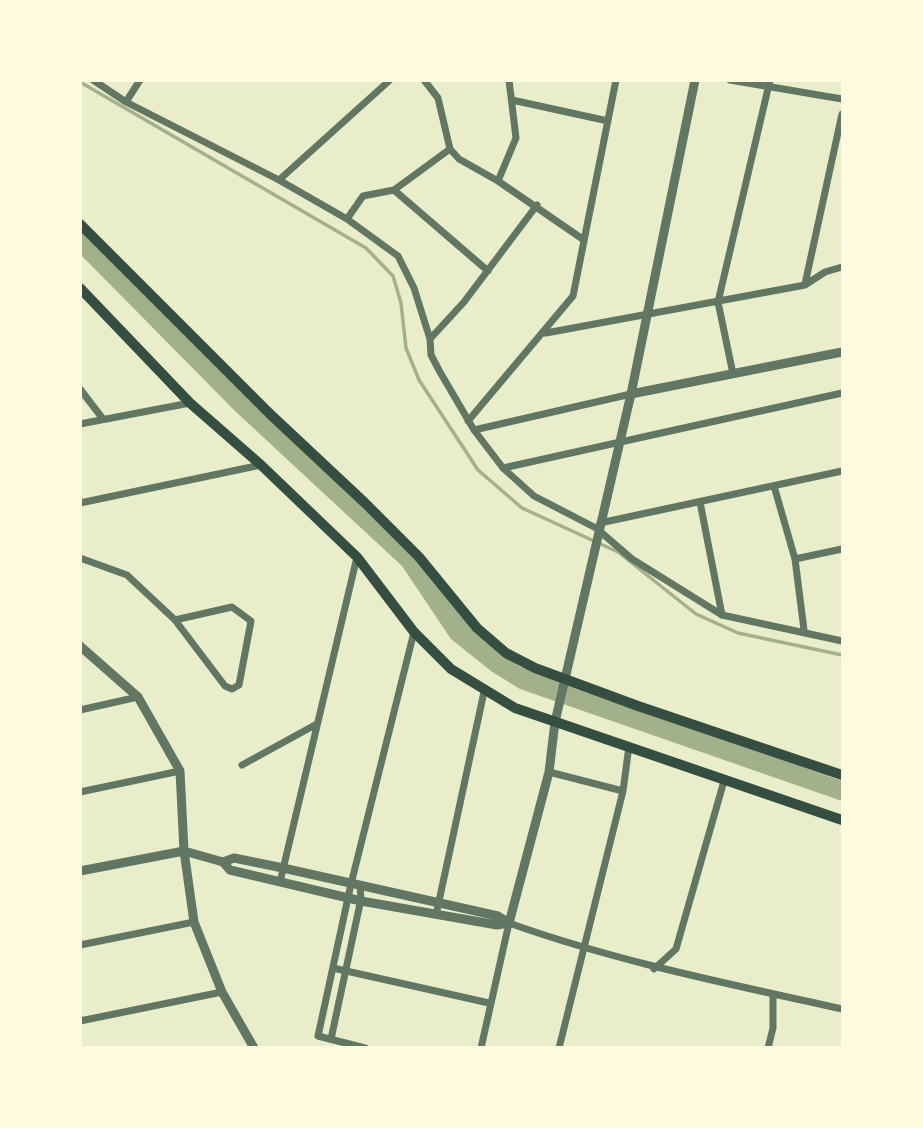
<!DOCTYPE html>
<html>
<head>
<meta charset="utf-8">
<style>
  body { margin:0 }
  #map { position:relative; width:923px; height:1128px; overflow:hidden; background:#e9edc9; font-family:"Public Sans",sans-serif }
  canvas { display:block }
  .frame { position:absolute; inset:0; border:82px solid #fefae0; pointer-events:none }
</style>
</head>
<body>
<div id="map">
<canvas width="923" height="1128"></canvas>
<div class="frame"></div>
</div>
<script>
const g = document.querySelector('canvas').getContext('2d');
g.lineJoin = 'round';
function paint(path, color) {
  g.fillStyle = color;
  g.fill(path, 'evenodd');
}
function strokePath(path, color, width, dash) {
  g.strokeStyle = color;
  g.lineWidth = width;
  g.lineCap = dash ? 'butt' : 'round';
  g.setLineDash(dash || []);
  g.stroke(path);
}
paint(new Path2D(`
  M 80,229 L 415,557 C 446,599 477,635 519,666 L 842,781 L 842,801 L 520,689 L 491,671 L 451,639 L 402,566 L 235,411 L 81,255 Z`), '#a3b18a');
strokePath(new Path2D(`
  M 80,82 L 366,248 L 393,276 L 401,303 L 406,348 L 419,380 L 478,470 L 522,508 L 618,552 L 696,614 L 738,633 L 842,655`), '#a3b18a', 3.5);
strokePath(new Path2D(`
  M 93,80 L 126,102 L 279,180 L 347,219 L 398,256 L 414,288 L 430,339 L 431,355 L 440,372 L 474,430 L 503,468 L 534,496 L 596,528 L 632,559 L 722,615 L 842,641
  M 424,80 L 438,98 L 450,149
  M 509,80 L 516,138 L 498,181 L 584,240
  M 730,80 L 842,99
  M 512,100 L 608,121
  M 126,102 L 140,80
  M 450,149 L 459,159 L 498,181
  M 279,180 L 390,80
  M 394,190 L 488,271
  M 347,219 L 363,196 L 394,190 L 450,149
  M 805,284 L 842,114
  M 546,333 L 805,285 L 825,272 L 842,267
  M 430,339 L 464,302 L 537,205
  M 733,374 L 718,302 L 770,80
  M 80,389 L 103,419
  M 468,421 L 573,296 L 616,80
  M 80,424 L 190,403
  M 474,430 L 631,394
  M 503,468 L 842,393
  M 774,486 L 795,559 L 804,630
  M 700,502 L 722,615
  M 80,503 L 261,465
  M 600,523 L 842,471
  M 80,558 L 127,575 L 175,620 L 225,686 L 232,689 L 239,685 L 251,621 L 232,607 L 175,620
  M 795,559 L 842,549
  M 80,710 L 138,697
  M 242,765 L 315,725
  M 549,772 L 623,791
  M 80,792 L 180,771
  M 280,882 L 357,557
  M 436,915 L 484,692
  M 80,945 L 194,922
  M 333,968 L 489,1003
  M 654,969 L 676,949 L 724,781
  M 80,1021 L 222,992
  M 331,1039 L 361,899 L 360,886
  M 365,1048 L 318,1036 L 351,884 L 414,632
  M 481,1048 L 509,923 C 618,962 730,984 842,1009
  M 559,1048 L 623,791 L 629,746
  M 768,1048 L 773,1028 L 773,994`), '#617663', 7);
strokePath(new Path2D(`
  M 631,394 L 842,352
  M 80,646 L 138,697 L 180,771 L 184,851 L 194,922 L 222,992 L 254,1048
  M 223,862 L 230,870 L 361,901 L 497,925 L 509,923
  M 80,871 L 184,851 L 223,862 L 234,858 L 283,868 L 498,916 L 509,923
  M 509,923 L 549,772 L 555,722 L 631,394 L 695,80`), '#617663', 9);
strokePath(new Path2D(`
  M 80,224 L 270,414 L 365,503 L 419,557 L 477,628 L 506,653 L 535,668 L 638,706 L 842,775
  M 80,288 L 190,403 L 261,465 L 357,557 L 414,632 L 451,669 L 515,708 L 842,820`), '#344e41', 10);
</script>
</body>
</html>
